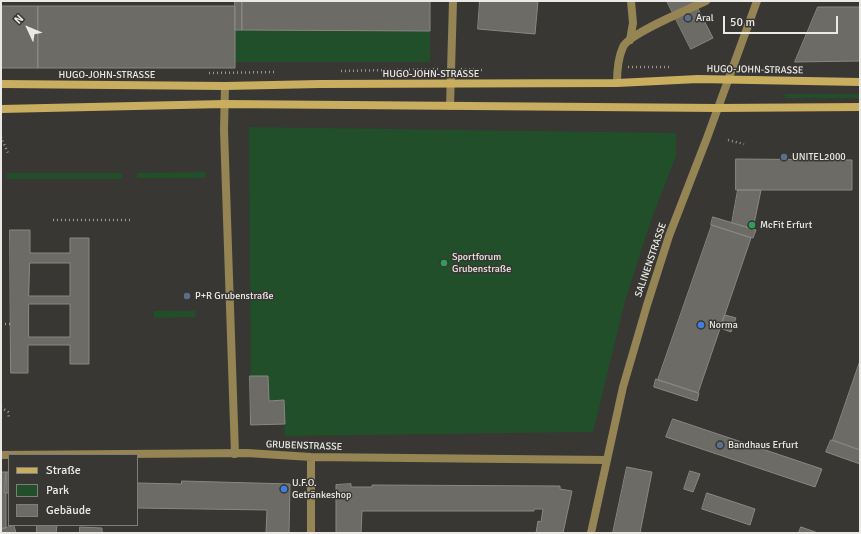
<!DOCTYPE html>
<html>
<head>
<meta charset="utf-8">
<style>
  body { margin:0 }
  #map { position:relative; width:861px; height:534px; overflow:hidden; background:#393733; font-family:Signika,sans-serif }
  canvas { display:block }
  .frame { position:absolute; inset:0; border:2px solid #eae9e6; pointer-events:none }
  .legend { position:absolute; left:8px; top:454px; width:130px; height:72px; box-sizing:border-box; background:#393733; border:1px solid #807e7b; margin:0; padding:5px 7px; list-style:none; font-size:12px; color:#eae9e6 }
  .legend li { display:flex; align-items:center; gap:8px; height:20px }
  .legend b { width:20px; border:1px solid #807e7b }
  .north { position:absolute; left:8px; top:8px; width:40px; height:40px; -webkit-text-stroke:3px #393733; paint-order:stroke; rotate:314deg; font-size:11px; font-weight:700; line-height:16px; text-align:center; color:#eae9e6 }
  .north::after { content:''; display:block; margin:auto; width:14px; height:18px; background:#eae9e6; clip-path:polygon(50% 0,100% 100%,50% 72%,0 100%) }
  .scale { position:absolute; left:723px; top:16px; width:115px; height:18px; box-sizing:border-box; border:2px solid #eae9e6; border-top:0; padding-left:5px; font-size:12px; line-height:14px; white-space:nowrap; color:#eae9e6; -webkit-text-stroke:3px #393733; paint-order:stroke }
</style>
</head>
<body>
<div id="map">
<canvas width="861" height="534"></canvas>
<div class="frame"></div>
<ul class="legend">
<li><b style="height:5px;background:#caae5f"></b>Straße</li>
<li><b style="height:11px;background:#204f29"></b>Park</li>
<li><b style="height:11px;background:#6c6b66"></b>Gebäude</li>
</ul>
<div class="north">N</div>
<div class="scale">50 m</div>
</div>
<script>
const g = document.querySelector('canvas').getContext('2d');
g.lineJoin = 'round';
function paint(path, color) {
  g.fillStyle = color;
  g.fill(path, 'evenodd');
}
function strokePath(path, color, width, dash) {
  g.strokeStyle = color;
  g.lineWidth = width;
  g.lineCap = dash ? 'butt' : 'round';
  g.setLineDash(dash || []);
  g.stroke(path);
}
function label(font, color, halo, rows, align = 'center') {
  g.font = font + ' Signika,sans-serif';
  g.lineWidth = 3;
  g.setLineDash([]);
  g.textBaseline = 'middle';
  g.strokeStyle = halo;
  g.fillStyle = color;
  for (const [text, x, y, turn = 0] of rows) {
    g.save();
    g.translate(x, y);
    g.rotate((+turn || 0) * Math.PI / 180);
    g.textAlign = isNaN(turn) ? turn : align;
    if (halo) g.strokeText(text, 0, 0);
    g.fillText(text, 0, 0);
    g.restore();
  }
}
paint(new Path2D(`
  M 235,30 L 430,31 L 430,62 L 235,62 Z
  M 785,94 L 860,94 L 860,98 L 785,98 Z
  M 249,127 L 676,133 L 676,156 L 649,226 L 625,301 L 593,432 L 285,436 L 284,424 L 251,425 Z
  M 206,172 L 205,178 L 137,178 L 137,173 Z
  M 7,173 L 122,173 L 122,179 L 7,179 Z
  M 154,311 L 195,311 L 196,317 L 154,318 Z`), '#204f29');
const building = new Path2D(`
  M 235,1 L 242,1 L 242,30 L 235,30 Z
  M 242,1 L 430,1 L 430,31 L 242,30 Z
  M 480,1 L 538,1 L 535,34 L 478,29 Z
  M 667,1 L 694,1 L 713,38 L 691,49 Z
  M 1,6 L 38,6 L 38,68 L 1,68 Z
  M 38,6 L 235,6 L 235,68 L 38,68 Z
  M 818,7 L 860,7 L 860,61 L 795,62 Z
  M 736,159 L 852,160 L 852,190 L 736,190 Z
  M 738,190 L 761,190 L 753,229 L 732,223 Z
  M 713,217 L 756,230 L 753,238 L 711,225 Z
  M 712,225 L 751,238 L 698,393 L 658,380 Z
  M 10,230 L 30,230 L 30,253 L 70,253 L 70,238 L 89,238 L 89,364 L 70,364 L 70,345 L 28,345 L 28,373 L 11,373 ZM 30,263 L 70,263 L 70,296 L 29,296 ZM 29,304 L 70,304 L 70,337 L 29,337 Z
  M 725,315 L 736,318 L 731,332 L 720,328 Z
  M 860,361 L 860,450 L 833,440 Z
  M 250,376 L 268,376 L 269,401 L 284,400 L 285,424 L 251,425 Z
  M 656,379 L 699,393 L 697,401 L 654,387 Z
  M 673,419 L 822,469 L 815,487 L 666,437 Z
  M 831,440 L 860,450 L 860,464 L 826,452 Z
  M 627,467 L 652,472 L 640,533 L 613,533 Z
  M 690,471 L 700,474 L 693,492 L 684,489 Z
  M 1,472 L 6,472 L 6,528 L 1,529 Z
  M 6,472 L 9,472 L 9,493 L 5,493 Z
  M 182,481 L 290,484 L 289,533 L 266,533 L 267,510 L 137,508 L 137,483 L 181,484 Z
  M 351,484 L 351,487 L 372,487 L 372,485 L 560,486 L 560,489 L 572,491 L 563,533 L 536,533 L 538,521 L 541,522 L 543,509 L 534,509 L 534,511 L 362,511 L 361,533 L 336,533 L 336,485 Z
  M 707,493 L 755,509 L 750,525 L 702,509 Z
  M 37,525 L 57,525 L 56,533 L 37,533 Z
  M 14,526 L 16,533 L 1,533 L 1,529 Z
  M 80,527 L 102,528 L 102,533 L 80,533 Z
  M 801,527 L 818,533 L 799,533 Z`);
paint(building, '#6c6b66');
strokePath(building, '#888781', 1);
strokePath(new Path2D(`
  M 628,67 L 671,67
  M 461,69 L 482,70
  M 341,71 L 440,69
  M 209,73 L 276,72
  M 1,137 L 8,153
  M 728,140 L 744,144
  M 1,167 L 3,167
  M 53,220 L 130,220
  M 1,324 L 11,324
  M 1,407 L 8,412 L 9,418`), '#999894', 2.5, [1, 3]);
strokePath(new Path2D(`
  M 630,40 L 633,23 L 631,1
  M 617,83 C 617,71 618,58 623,47 C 629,33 690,9 706,1
  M 225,86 L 224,130 L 235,454`), '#958454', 8);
strokePath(new Path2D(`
  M 450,106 L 453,1
  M 1,455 L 247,453 L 311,457 L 606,460
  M 311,457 L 311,533`), '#958454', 8);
strokePath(new Path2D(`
  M 591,533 L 623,387 L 647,305 L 669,236 L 707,138 L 757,1`), '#958454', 8);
strokePath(new Path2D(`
  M 1,84 L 225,86 L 320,84 L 617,83 L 698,79 L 860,82
  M 1,109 L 224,104 L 717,108 L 860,107`), '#caae5f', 8);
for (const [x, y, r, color] of [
  [688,18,4,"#5c6f8a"],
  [784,157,4,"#5c6f8a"],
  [752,225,4,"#2e9e5b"],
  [444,263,4,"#2e9e5b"],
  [187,296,4,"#5c6f8a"],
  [701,325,4,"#3f7fe0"],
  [720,445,4,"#5c6f8a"],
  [284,489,4,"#3f7fe0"]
]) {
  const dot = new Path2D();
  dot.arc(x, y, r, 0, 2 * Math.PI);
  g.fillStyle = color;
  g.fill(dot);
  strokePath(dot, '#393733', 1.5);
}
label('10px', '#eae9e6', '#393733', [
  ["Aral",696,18],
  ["UNITEL2000",792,157],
  ["McFit Erfurt",760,225],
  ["Sportforum",452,257],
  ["Grubenstraße",452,269],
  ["P+R Grubenstraße",195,296],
  ["Norma",709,325],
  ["Bandhaus Erfurt",728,445],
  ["U.F.O.",292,483],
  ["Getränkeshop",292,495]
], 'left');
label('10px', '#eae9e6', '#393733', [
  ["HUGO-JOHN-STRASSE",755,70,1],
  ["HUGO-JOHN-STRASSE",431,74],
  ["HUGO-JOHN-STRASSE",107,75],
  ["SALINENSTRASSE",651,260,-71],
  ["GRUBENSTRASSE",304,446,2]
]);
</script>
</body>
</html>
